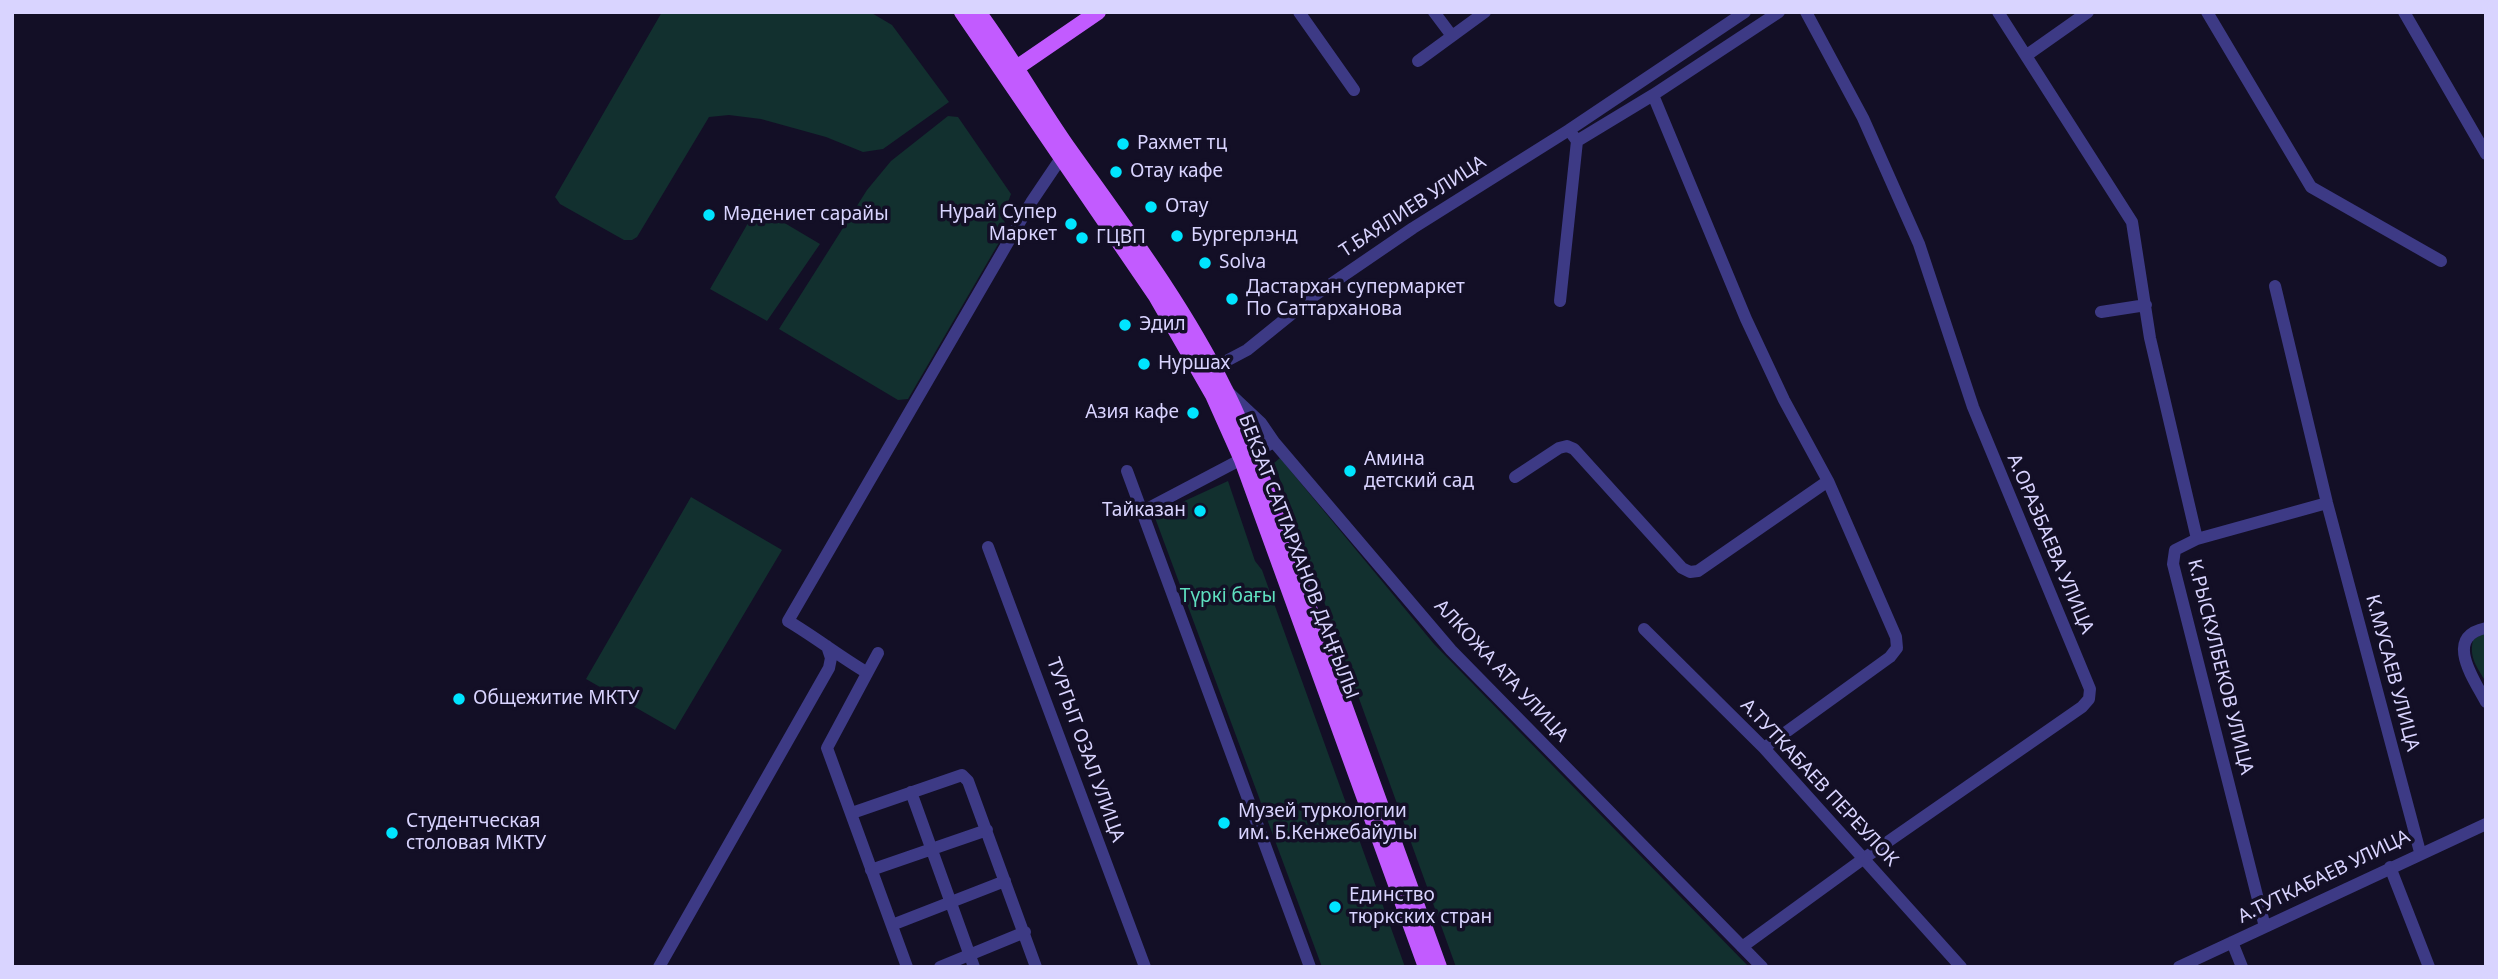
<!DOCTYPE html>
<html>
<head>
<meta charset="utf-8">
<style>
  body { margin:0 }
  #map { position:relative; width:2498px; height:979px; overflow:hidden; background:#130f26; font-family:"Noto Sans",sans-serif }
  canvas { display:block }
  .frame { position:absolute; inset:0; border:14px solid #d9d4ff; pointer-events:none }
</style>
</head>
<body>
<div id="map">
<canvas width="2498" height="979"></canvas>
<div class="frame"></div>
</div>
<script>
const g = document.querySelector('canvas').getContext('2d');
g.lineJoin = 'round';
function paint(path, color) {
  g.fillStyle = color;
  g.fill(path, 'evenodd');
}
function strokePath(path, color, width, dash) {
  g.strokeStyle = color;
  g.lineWidth = width;
  g.lineCap = dash ? 'butt' : 'round';
  g.setLineDash(dash || []);
  g.stroke(path);
}
function label(font, color, halo, rows, align = 'center') {
  g.font = font + ' "Noto Sans",sans-serif';
  g.lineWidth = 7;
  g.setLineDash([]);
  g.textBaseline = 'middle';
  g.strokeStyle = halo;
  g.fillStyle = color;
  for (const [text, x, y, turn = 0] of rows) {
    g.save();
    g.translate(x, y);
    g.rotate((+turn || 0) * Math.PI / 180);
    g.textAlign = isNaN(turn) ? turn : align;
    if (halo) g.strokeText(text, 0, 0);
    g.fillText(text, 0, 0);
    g.restore();
  }
}
paint(new Path2D(`
  M 662,12 L 870,12 L 892,25 L 949,102 L 883,149 L 863,152 L 826,137 L 761,119 L 729,115 L 709,117 L 637,237 L 632,240 L 624,240 L 560,204 L 555,197 Z
  M 948,116 L 958,117 L 1011,194 L 1002,218 L 1008,227 L 908,399 L 898,400 L 779,329 L 867,190 L 891,161 Z
  M 759,204 L 766,212 L 820,244 L 767,321 L 710,289 Z
  M 1280,458 L 1434,644 L 1749,967 L 1456,967 L 1274,463 Z
  M 1228,481 L 1255,561 L 1262,570 L 1405,967 L 1322,967 L 1154,515 Z
  M 691,497 L 782,550 L 675,730 L 586,679 Z
  M 2486,631 L 2486,682 C 2477,667 2469,658 2473,640 Z`), '#12302f');
strokePath(new Path2D(`
  M 1299,12 L 1354,90
  M 1434,12 L 1452,36
  M 1998,12 L 2132,222 L 2150,338 L 2197,539 L 2175,550 L 2173,564 L 2265,927
  M 2207,12 L 2311,187 L 2441,261
  M 2404,12 L 2486,154
  M 2027,55 L 2088,12
  M 1418,61 L 1485,12
  M 1653,95 L 1746,319 L 1784,400 L 1828,481 L 1896,637 L 1897,648 L 1890,657 L 1764,748
  M 1569,130 L 1745,12
  M 2275,286 L 2327,503 L 2420,852
  M 1560,301 L 1577,141
  M 2101,312 L 2146,305
  M 1213,368 L 1247,350 L 1315,295 L 1413,228 L 1569,130 L 1577,141 L 1653,95 L 1779,12
  M 1229,393 L 1261,423 L 1274,442 L 1451,650 L 1762,967
  M 1127,471 L 1310,967
  M 1515,477 L 1559,448 L 1567,446 L 1574,449 L 1682,568 L 1690,572 L 1698,571 L 1828,481
  M 1143,511 L 1274,442
  M 2197,539 L 2327,503
  M 988,547 L 1145,967
  M 2486,628 C 2443,637 2474,679 2486,702
  M 1644,629 L 1764,748 L 1961,967
  M 878,653 L 827,748 L 907,967
  M 866,672 C 839,656 815,637 788,621 L 1032,201 L 1061,158
  M 911,792 L 974,967
  M 852,813 L 962,775 L 968,781 L 1036,967
  M 2390,867 L 2429,967
  M 871,870 L 987,830
  M 892,925 L 1005,881
  M 2232,942 L 2242,967
  M 1742,947 L 1863,859 L 2082,707 L 2089,699 L 2090,689 L 1973,407 L 1919,244 L 1863,118 L 1806,12
  M 659,967 L 829,668 L 831,658 L 827,646
  M 940,967 L 1025,932
  M 2179,967 L 2486,824`), '#3d3a85', 12);
strokePath(new Path2D(`
  M 962,12 L 1156,296 L 1213,395 L 1242,460 L 1426,967
  M 978,12 C 1010,55 1036,102 1066,145 C 1122,224 1182,303 1225,390 C 1236,411 1244,432 1253,453 L 1439,967
  M 1009,73 L 1098,12`), '#c25bff', 16);
for (const [x, y, r, color] of [
  [1123,144,7,"#00e5ff"],
  [1116,172,7,"#00e5ff"],
  [1151,207,7,"#00e5ff"],
  [709,215,7,"#00e5ff"],
  [1071,224,7,"#00e5ff"],
  [1177,236,7,"#00e5ff"],
  [1082,238,7,"#00e5ff"],
  [1205,263,7,"#00e5ff"],
  [1232,299,7,"#00e5ff"],
  [1125,325,7,"#00e5ff"],
  [1144,364,7,"#00e5ff"],
  [1193,413,7,"#00e5ff"],
  [1350,471,7,"#00e5ff"],
  [1200,511,7,"#00e5ff"],
  [459,699,7,"#00e5ff"],
  [1224,823,7,"#00e5ff"],
  [392,833,7,"#00e5ff"],
  [1335,907,7,"#00e5ff"]
]) {
  const dot = new Path2D();
  dot.arc(x, y, r, 0, 2 * Math.PI);
  g.fillStyle = color;
  g.fill(dot);
  strokePath(dot, '#130f26', 2.5);
}
label('19px', '#d9d4ff', '#130f26', [
  ["Рахмет тц",1137,144],
  ["Отау кафе",1130,172],
  ["Отау",1165,207],
  ["Нурай Супер",1057,213,"right"],
  ["Маркет",1057,235,"right"],
  ["Мәдениет сарайы",723,215],
  ["Бургерлэнд",1191,236],
  ["ГЦВП",1096,238],
  ["Solva",1219,263],
  ["Дастархан супермаркет",1246,288],
  ["По Саттарханова",1246,310],
  ["Эдил",1139,325],
  ["Нуршах",1158,364],
  ["Азия кафе",1179,413,"right"],
  ["Амина",1364,460],
  ["детский сад",1364,482],
  ["Тайказан",1186,511,"right"],
  ["Общежитие МКТУ",473,699],
  ["Музей туркологии",1238,812],
  ["им. Б.Кенжебайулы",1238,834],
  ["Студентческая",406,822],
  ["столовая МКТУ",406,844],
  ["Единство",1349,896],
  ["тюркских стран",1349,918]
], 'left');
label('19px', '#d9d4ff', '#130f26', [
  ["Т.БАЯЛИЕВ УЛИЦА",1413,207,-33],
  ["А.ОРАЗБАЕВА УЛИЦА",2050,544,67],
  ["БЕКЗАТ САТТАРХАНОВ ДАҢҒЫЛЫ",1298,557,69],
  ["К.РЫСКУЛБЕКОВ УЛИЦА",2220,667,76],
  ["АЛКОЖА АТА УЛИЦА",1501,671,47],
  ["К.МУСАЕВ УЛИЦА",2392,673,75],
  ["ТУРГЫТ ОЗАЛ УЛИЦА",1085,750,70],
  ["А.ТУТКАБАЕВ ПЕРЕУЛОК",1819,783,47],
  ["А.ТУТКАБАЕВ УЛИЦА",2324,877,-26]
]);
label('19px', '#5fe0c0', '#130f26', [
  ["Түркі бағы",1228,597]
]);
</script>
</body>
</html>
